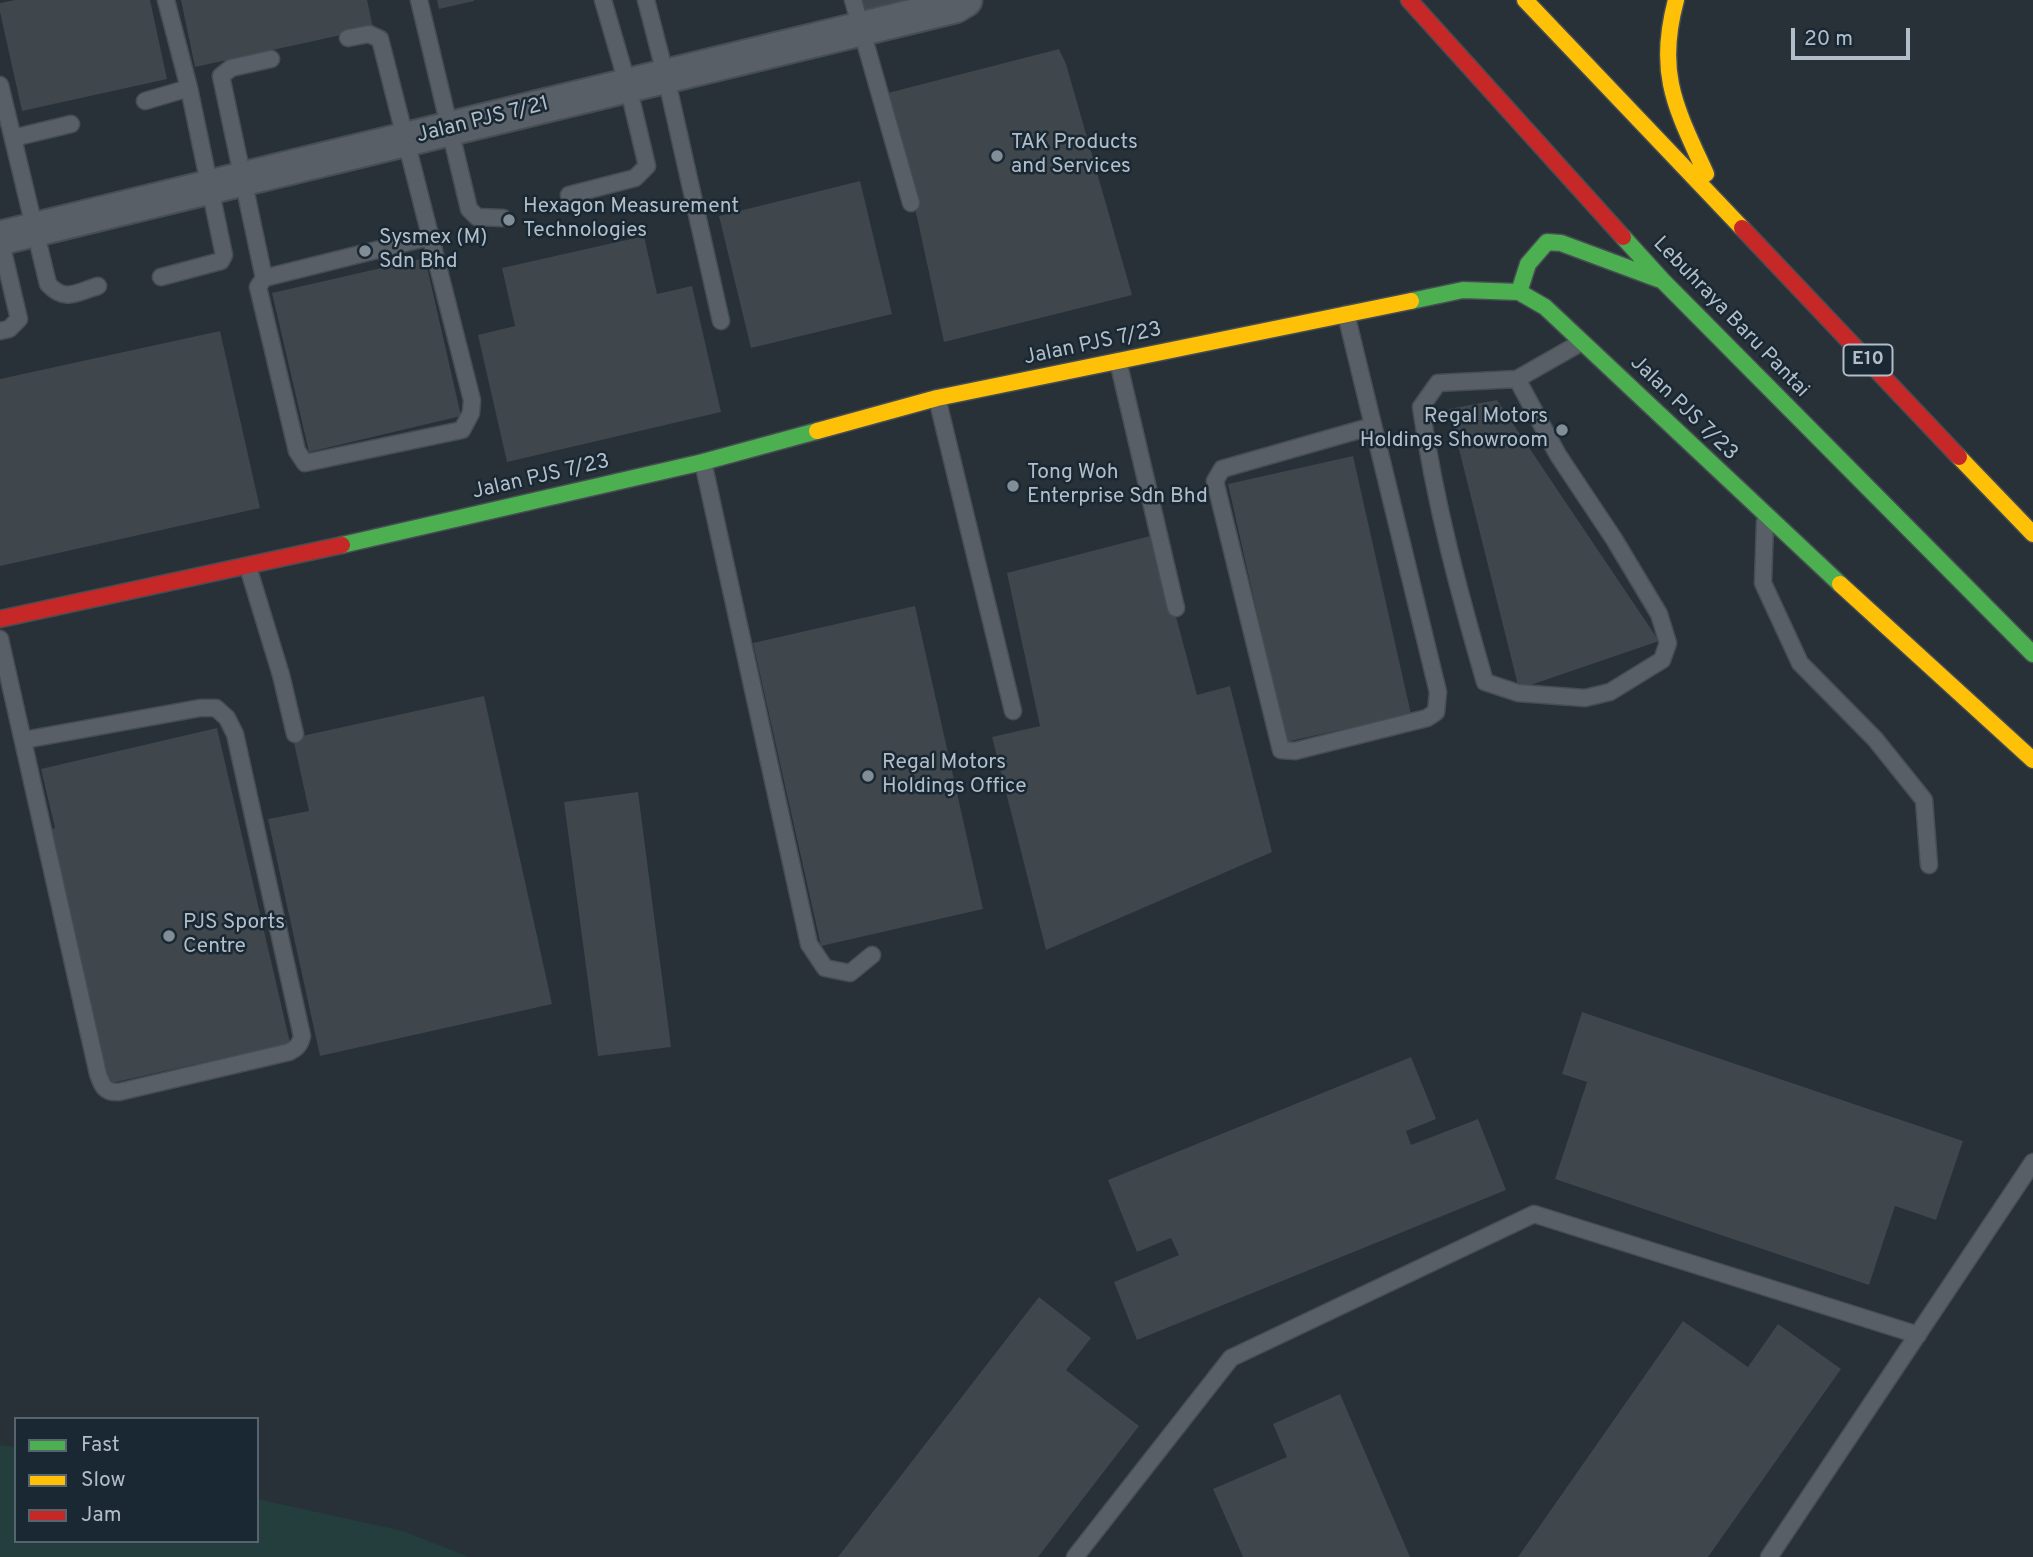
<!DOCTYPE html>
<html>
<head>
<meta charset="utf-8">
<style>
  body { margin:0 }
  #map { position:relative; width:2033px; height:1557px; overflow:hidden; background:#283138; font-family:Overpass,sans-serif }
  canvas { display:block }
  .legend { position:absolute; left:14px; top:1417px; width:245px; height:126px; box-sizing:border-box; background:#1a2834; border:2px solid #566470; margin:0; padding:9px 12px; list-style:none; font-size:21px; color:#b1beca }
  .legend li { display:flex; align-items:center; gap:14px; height:35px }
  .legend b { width:35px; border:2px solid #566470 }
  .scale { position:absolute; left:1791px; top:28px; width:119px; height:32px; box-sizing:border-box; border:4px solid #b1beca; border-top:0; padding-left:9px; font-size:21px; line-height:24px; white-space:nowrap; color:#b1beca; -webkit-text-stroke:5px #1a2834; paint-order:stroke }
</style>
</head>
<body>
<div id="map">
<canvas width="2033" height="1557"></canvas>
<ul class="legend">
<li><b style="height:9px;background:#4caf50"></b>Fast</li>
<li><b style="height:9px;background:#ffc107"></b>Slow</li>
<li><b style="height:9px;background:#c62828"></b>Jam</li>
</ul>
<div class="scale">20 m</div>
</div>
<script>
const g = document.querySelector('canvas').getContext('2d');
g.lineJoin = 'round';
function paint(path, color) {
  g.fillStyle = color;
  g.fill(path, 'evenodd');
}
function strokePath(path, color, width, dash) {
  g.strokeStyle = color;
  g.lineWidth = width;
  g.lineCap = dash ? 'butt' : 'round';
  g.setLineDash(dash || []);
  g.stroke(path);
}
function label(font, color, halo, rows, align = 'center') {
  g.font = font + ' Overpass,sans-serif';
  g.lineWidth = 5;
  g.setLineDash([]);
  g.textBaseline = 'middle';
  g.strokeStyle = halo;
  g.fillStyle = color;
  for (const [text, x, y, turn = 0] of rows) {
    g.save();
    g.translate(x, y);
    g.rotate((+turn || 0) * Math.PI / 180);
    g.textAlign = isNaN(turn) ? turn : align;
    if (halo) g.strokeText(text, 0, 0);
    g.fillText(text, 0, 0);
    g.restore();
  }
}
paint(new Path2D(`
  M 0,1445 L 16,1447 L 16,1541 L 257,1541 L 257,1499 L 403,1531 L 469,1557 L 0,1557 Z`), '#243e3e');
paint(new Path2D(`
  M 15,0 L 150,0 L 167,79 L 22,111 L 0,12 L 0,3 Z
  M 181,0 L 367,0 L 373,28 L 195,67 Z
  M 437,0 L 474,0 L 474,1 L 439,9 Z
  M 853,0 L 917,0 L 857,14 Z
  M 1059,49 L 1066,64 L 1132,295 L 944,342 L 917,217 L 884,94 Z
  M 860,181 L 892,314 L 751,348 L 719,216 Z
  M 644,236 L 657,294 L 692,286 L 721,412 L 507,462 L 478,335 L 515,326 L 502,268 Z
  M 425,258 L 461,416 L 309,452 L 272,293 Z
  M 220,331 L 260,508 L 0,566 L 0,379 Z
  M 1497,400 L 1659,641 L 1519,689 L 1449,409 Z
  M 1353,456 L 1411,714 L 1286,742 L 1228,484 Z
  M 1154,535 L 1197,695 L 1230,686 L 1272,852 L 1046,950 L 992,737 L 1040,726 L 1007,573 Z
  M 915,606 L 983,909 L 821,946 L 753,643 Z
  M 484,696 L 552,1004 L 320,1056 L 268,819 L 309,811 L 293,738 Z
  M 217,728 L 290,1043 L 107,1084 L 48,830 L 55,828 L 41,769 Z
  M 638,792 L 671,1047 L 598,1056 L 564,802 Z
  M 1582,1012 L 1963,1141 L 1936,1220 L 1895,1206 L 1869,1285 L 1555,1179 L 1587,1082 L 1562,1074 Z
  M 1411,1057 L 1436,1119 L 1406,1131 L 1411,1145 L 1478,1119 L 1506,1190 L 1137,1340 L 1114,1282 L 1179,1255 L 1171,1238 L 1137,1252 L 1108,1180 Z
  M 1039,1297 L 1091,1338 L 1066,1370 L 1139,1426 L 1038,1557 L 838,1557 Z
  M 1683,1321 L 1748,1367 L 1778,1324 L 1841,1369 L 1708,1557 L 1518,1557 Z
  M 1340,1394 L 1410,1557 L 1243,1557 L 1213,1489 L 1287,1457 L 1273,1424 Z`), '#3f464c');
const lane = new Path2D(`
  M 419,0 L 469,209 L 477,217 L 503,218
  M 646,0 L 666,77 L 721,321
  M 853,0 L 911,203
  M 348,38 L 369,34 L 380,39 L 472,400 L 471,413 L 462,430 L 305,463 L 297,451 L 258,287 L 264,278 L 429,237
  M 0,85 L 48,284 C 65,303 77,292 98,286
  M 145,101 L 189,88
  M 13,138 L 71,124
  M 569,195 L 635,178 L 647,166 L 628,86 L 603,0
  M 0,239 L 19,319 L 9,329 L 0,331
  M 161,277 L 221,261 L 224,255 L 189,88 L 166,0
  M 264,278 L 221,76 L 231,68 L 271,59
  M 1346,314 L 1438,692 L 1436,712 L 1427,718 L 1295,751 L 1281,750 L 1215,481 L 1222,469 L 1373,426
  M 1118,361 L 1176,608
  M 1517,379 L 1558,455 L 1614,539 L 1659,614 L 1668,643 L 1662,660 L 1610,692 L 1585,698 L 1518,693 L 1485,682 C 1458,589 1435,503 1421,407 L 1438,383 L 1517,379 L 1582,342
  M 937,398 L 1013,711
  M 703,462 L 809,944 L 825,968 L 850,973 L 872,955
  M 1765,522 L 1763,583 L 1800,663 L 1875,739 L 1924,800 L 1929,865
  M 248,567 L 281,675 L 295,734
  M 0,639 L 98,1074 C 102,1086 105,1093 119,1092 L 289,1052 C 297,1048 300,1045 302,1036 L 235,734 L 227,718 L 216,708 L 200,708 L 24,740
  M 1075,1557 L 1231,1358 L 1534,1214 L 1918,1335
  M 1769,1557 L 2033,1162`);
const street = new Path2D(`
  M 0,238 L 955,6 L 965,0`);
const fast = new Path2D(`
  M 1623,237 L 1663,281 L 2033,654
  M 1519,292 L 1528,264 L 1547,242 L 1561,243 L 1658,279
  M 1411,301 L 1463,290 L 1519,292 L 1545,307 L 1840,584
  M 342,545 L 703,462 L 817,431`);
const slow = new Path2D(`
  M 1525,0 L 1742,228
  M 1676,0 C 1656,74 1676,108 1706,174
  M 817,431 L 937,398 L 1411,301
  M 1959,457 L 2033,534
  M 1840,584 L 2033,760`);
const jam = new Path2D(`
  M 1409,0 L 1623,237
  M 1742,228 L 1959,457
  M 0,619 L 342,545`);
strokePath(lane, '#464d53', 19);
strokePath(street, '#464d53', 37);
strokePath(fast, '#464d53', 19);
strokePath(slow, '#464d53', 19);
strokePath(jam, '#464d53', 19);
strokePath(lane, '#585f66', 16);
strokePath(street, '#585f66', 33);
strokePath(fast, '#4caf50', 16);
strokePath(slow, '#ffc107', 16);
strokePath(jam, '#c62828', 16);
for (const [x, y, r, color] of [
  [997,156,7,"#818d97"],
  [509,220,7,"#818d97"],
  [365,251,7,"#818d97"],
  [1562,430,7,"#818d97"],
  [1013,486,7,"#818d97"],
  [868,776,7,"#818d97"],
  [169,936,7,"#818d97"]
]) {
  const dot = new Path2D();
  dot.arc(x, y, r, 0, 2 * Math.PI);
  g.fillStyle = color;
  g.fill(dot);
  strokePath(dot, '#1a2834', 2.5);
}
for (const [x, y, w] of [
  [1868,360,49]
]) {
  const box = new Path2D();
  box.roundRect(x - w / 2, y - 15.5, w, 31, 5);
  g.fillStyle = '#1a2834';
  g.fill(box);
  strokePath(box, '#b1beca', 2);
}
label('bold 19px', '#b1beca', null, [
  ["E10",1868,360]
]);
label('21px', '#b1beca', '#1a2834', [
  ["Jalan PJS 7/21",483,121,-14],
  ["Lebuhraya Baru Pantai",1730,318,46],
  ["Jalan PJS 7/23",1093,345,-12],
  ["Jalan PJS 7/23",1683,409,44],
  ["Jalan PJS 7/23",541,478,-13]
]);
label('21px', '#b1beca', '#1a2834', [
  ["TAK Products",1011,144],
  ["and Services",1011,168],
  ["Hexagon Measurement",523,208],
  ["Technologies",523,232],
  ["Sysmex (M)",379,239],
  ["Sdn Bhd",379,263],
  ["Regal Motors",1548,418,"right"],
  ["Holdings Showroom",1548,442,"right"],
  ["Tong Woh",1027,474],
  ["Enterprise Sdn Bhd",1027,498],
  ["Regal Motors",882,764],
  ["Holdings Office",882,788],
  ["PJS Sports",183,924],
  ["Centre",183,948]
], 'left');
</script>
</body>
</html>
